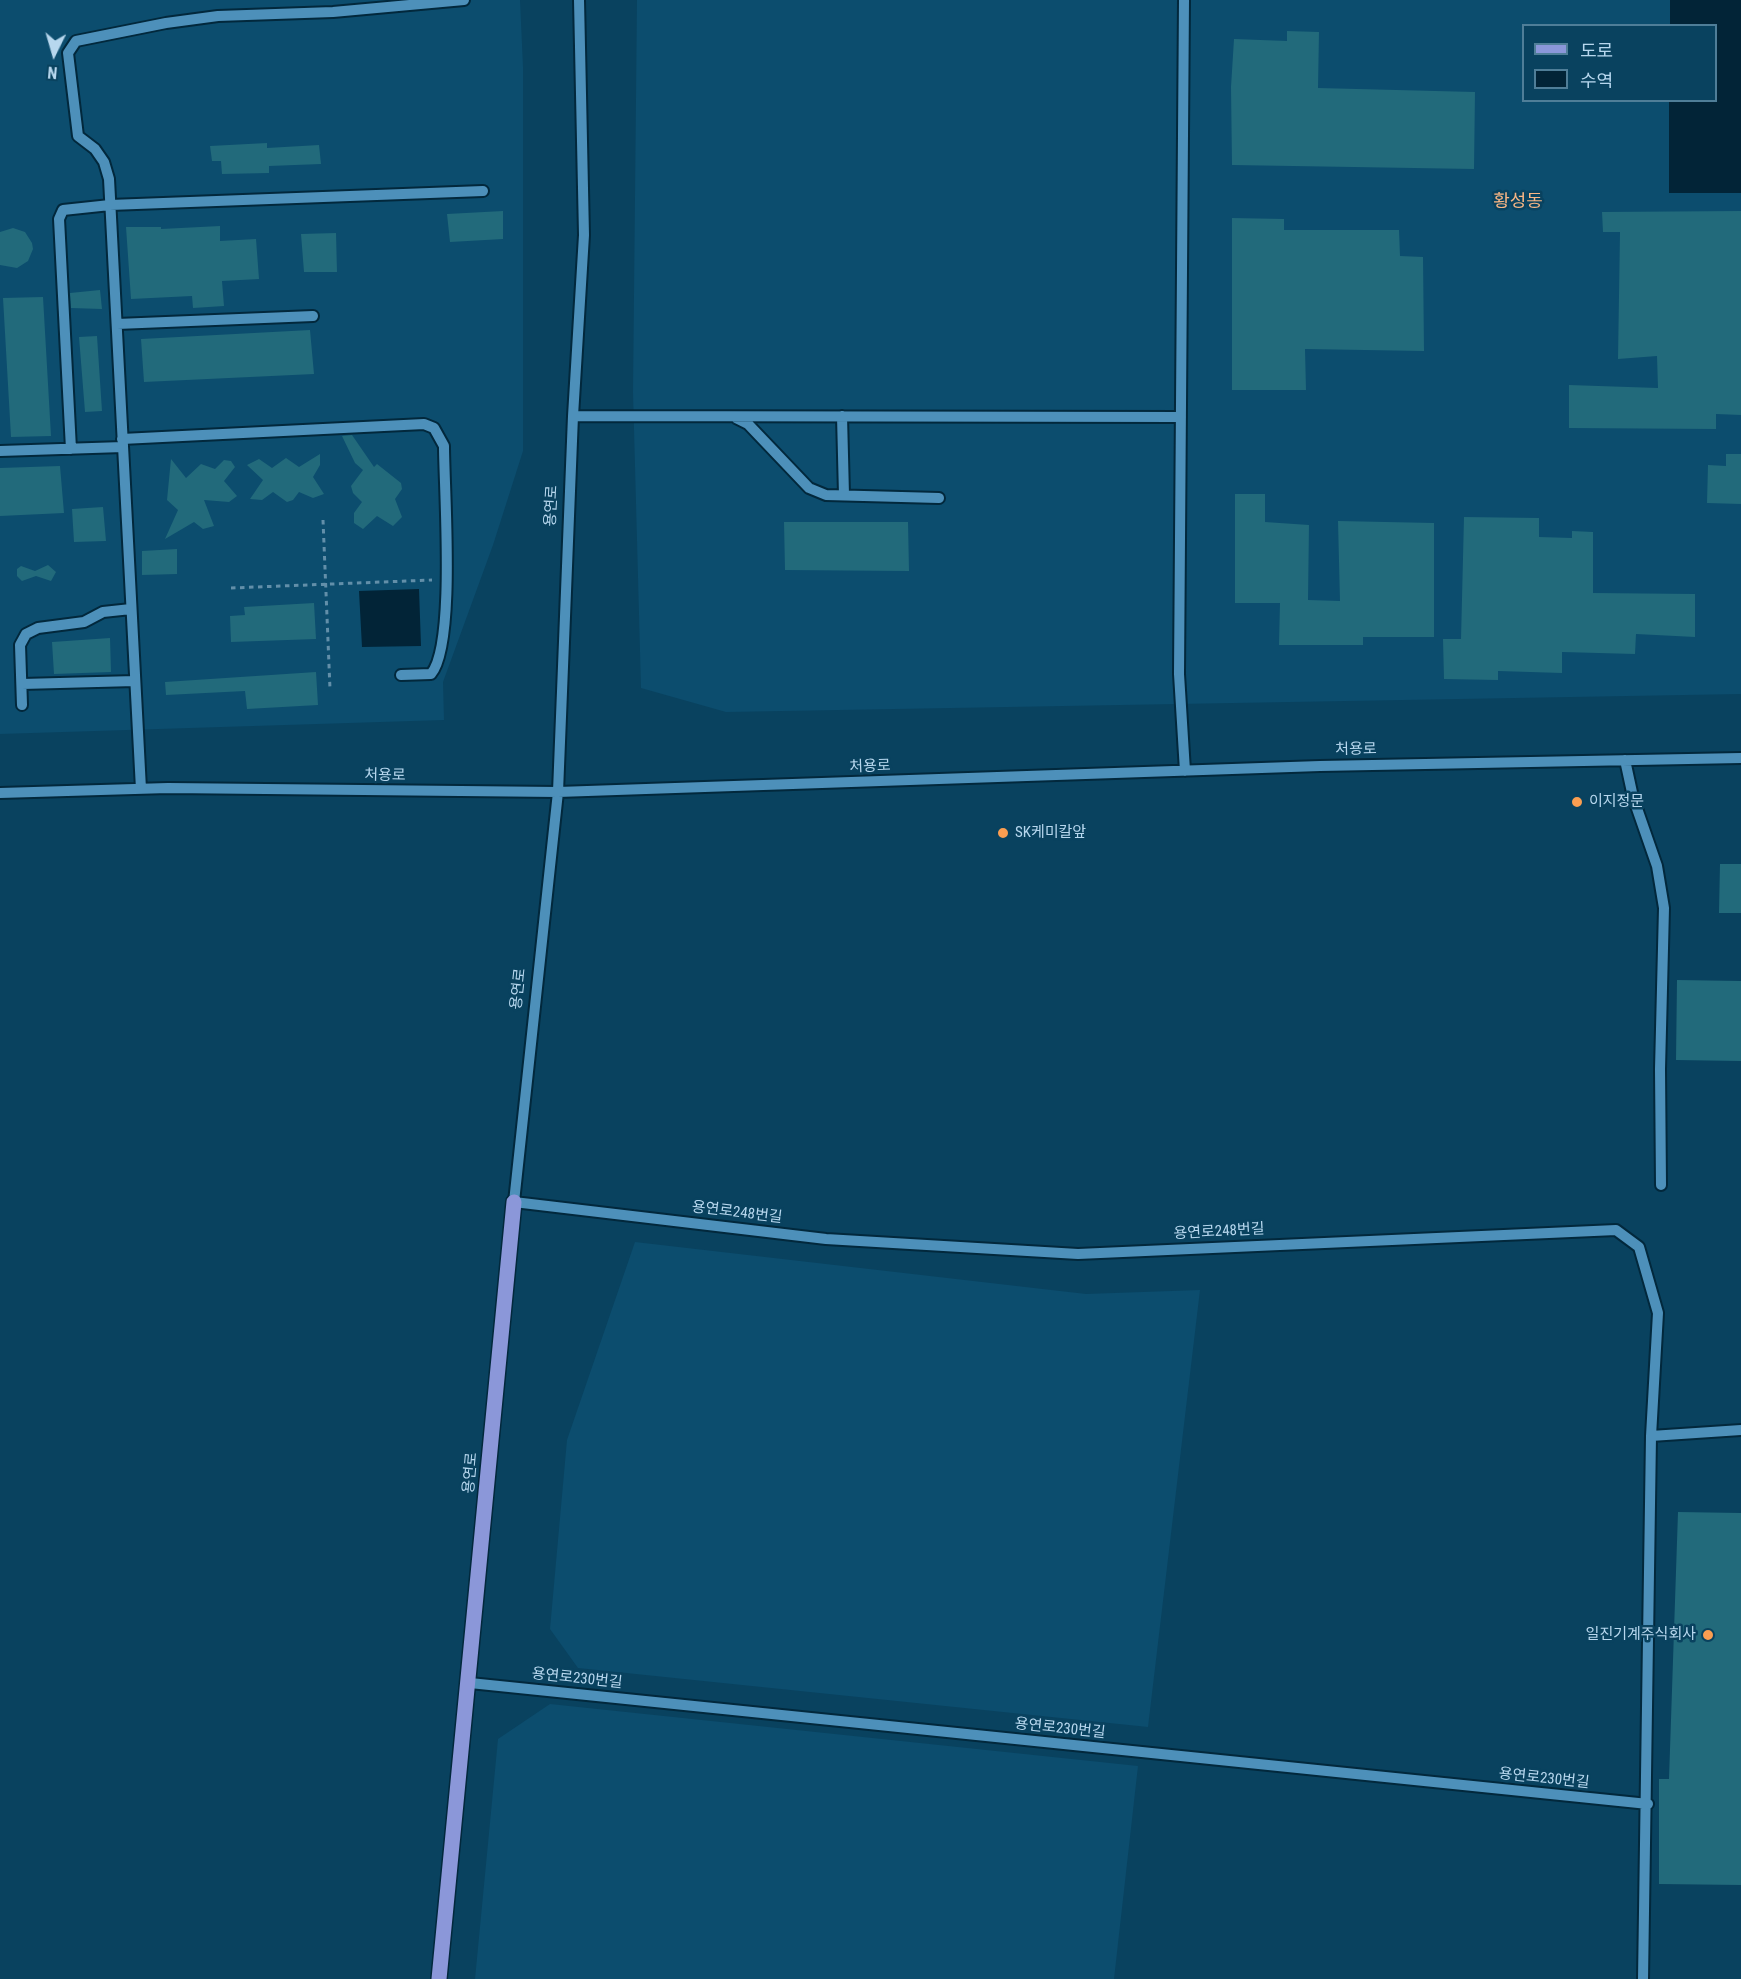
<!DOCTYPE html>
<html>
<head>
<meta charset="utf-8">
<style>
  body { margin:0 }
  #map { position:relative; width:1741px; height:1979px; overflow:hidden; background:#09425f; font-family:"Roboto Condensed","Noto Sans KR",sans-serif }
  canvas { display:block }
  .legend { position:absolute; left:1522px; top:24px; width:195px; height:78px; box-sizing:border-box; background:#09425f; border:2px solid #4f7e98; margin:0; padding:8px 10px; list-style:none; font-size:18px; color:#b7d7ee }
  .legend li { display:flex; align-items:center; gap:12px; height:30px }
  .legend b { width:30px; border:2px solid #4f7e98 }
  .north { position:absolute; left:24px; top:24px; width:60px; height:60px; -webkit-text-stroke:4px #09425f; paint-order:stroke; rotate:185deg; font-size:16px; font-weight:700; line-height:24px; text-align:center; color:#b7d7ee }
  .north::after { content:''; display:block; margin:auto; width:21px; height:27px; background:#b7d7ee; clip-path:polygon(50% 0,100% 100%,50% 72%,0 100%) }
</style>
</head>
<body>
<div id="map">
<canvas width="1741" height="1979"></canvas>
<ul class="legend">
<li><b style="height:8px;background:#8b97d9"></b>도로</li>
<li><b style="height:16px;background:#022437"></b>수역</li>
</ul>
<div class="north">N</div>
</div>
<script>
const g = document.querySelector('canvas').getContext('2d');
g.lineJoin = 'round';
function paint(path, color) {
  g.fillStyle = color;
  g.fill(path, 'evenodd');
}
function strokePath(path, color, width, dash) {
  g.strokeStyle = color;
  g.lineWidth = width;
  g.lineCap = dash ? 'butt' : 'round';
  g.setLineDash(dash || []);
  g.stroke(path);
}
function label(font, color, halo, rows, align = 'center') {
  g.font = font + ' "Roboto Condensed","Noto Sans KR",sans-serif';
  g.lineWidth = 5;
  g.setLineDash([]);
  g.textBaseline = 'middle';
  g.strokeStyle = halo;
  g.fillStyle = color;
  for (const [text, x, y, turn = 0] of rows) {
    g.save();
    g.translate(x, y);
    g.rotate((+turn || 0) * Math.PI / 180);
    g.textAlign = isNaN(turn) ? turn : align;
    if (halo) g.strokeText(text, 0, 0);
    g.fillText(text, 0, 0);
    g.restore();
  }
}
paint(new Path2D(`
  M 0,0 L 520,0 L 523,67 L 523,451 L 493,545 L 443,682 L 444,720 L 0,734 Z
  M 637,0 L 1741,0 L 1741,694 L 726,712 L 641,688 L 633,392 ZM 1524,26 L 1716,26 L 1716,100 L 1524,100 Z
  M 635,1242 L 1086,1294 L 1200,1290 L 1148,1727 L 578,1668 L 550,1629 L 567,1440 Z
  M 550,1704 L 1138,1766 L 1114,1979 L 475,1979 L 498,1739 Z`), '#0c4d6e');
paint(new Path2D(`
  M 1670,0 L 1741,0 L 1741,193 L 1669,193 L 1669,101 L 1716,100 L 1716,26 L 1670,25 Z
  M 419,589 L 421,646 L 362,647 L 359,591 Z`), '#022437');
paint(new Path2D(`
  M 1287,31 L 1319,32 L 1318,88 L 1475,92 L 1474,169 L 1232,165 L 1231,87 L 1234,39 L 1287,41 Z
  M 267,143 L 267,148 L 319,145 L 321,164 L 269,166 L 269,173 L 222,174 L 221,161 L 212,161 L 210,146 Z
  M 503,211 L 503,239 L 450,242 L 447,214 Z
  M 1741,211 L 1741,415 L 1716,414 L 1716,429 L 1569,428 L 1569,385 L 1658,388 L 1657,356 L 1618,359 L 1620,232 L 1603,232 L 1602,212 Z
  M 1232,218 L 1284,219 L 1284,230 L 1399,230 L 1400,256 L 1423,257 L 1424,351 L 1305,349 L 1306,390 L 1232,390 Z
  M 220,226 L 220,241 L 256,239 L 259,279 L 222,281 L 224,306 L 193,308 L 192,296 L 131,299 L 126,227 L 161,227 L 161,229 Z
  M 13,228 L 25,232 L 32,243 L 33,249 L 28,261 L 17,268 L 0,265 L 0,232 Z
  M 336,233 L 337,272 L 304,272 L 301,234 Z
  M 100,290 L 102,309 L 71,308 L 70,293 Z
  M 43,297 L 51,436 L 11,437 L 3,298 Z
  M 310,330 L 314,374 L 144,382 L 141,339 Z
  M 97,336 L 102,411 L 85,412 L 79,337 Z
  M 352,435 L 374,467 L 377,464 L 401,483 L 402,489 L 395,499 L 402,517 L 393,526 L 377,516 L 363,529 L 354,523 L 354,513 L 362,502 L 353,493 L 351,486 L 363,470 L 355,463 L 342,436 Z
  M 320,454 L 320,465 L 313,477 L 324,494 L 313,498 L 299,492 L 293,500 L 287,502 L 273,492 L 262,500 L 250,499 L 263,480 L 247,465 L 259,459 L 272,468 L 286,458 L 299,467 Z
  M 1726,454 L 1741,454 L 1741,504 L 1707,503 L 1708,465 L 1726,466 Z
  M 171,459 L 186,478 L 201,464 L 215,469 L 224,460 L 231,461 L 235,467 L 224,481 L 237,496 L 229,502 L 204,500 L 214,526 L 203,529 L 194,522 L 165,539 L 178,510 L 167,500 Z
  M 60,466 L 64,513 L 0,516 L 0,468 Z
  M 1235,494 L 1265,494 L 1265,522 L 1309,525 L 1308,600 L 1340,601 L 1338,521 L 1434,523 L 1434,637 L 1363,637 L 1363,645 L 1279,645 L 1280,603 L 1235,603 Z
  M 103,507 L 106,541 L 74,542 L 72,509 Z
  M 1464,517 L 1539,518 L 1539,537 L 1572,538 L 1572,531 L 1593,532 L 1593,593 L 1695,594 L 1695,637 L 1636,634 L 1635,654 L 1562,652 L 1562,673 L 1498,671 L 1498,680 L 1444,679 L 1443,639 L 1461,639 Z
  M 784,522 L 908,522 L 909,571 L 785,570 Z
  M 177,549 L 177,574 L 142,575 L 142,551 Z
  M 48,565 L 56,572 L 51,581 L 36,576 L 22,581 L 17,576 L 17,569 L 21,566 L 35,571 Z
  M 314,603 L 316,639 L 231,642 L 230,616 L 245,615 L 244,607 Z
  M 110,638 L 111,672 L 54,674 L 52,642 Z
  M 316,672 L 318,705 L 247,709 L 245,691 L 166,695 L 165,682 Z
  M 1720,864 L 1741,864 L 1741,913 L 1719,913 Z
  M 1677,980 L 1741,981 L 1741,1061 L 1676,1060 Z
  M 1678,1512 L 1741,1513 L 1741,1885 L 1659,1884 L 1659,1779 L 1669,1779 Z`), '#226a7b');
const minor = new Path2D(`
  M 579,0 L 584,235 L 573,416 L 558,792 L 514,1202 L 826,1239 L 1078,1254 L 1616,1230 L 1639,1247 L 1658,1313 L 1651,1436 L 1643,1979
  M 1184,0 L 1179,674 L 1185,771
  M 117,324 L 313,316
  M 573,416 L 1181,417
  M 842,416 L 844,495
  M 736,418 L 748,424 L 809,488 L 826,495 L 939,498
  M 122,439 L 424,424 L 434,428 L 444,446 C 444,490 456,645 431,674 L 401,675
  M 71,449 L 59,219 L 63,210 L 110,205 L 483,191
  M 0,451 L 123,447
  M 22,684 L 135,681
  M 22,705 L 20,645 L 26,634 L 38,628 L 84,622 L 103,612 L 131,609
  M 1625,760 L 1633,797 L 1657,866 L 1664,908 L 1660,1069 L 1661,1185
  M 141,789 L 109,179 L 104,162 L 95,149 L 78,136 L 68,53 L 76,41 L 166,23 L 218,16 L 333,12 L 464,0
  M 0,793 L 168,788 L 558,792 L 1320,766 L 1741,758
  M 1651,1436 L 1741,1430
  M 470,1683 L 1648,1804`);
const major = new Path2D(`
  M 439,1979 L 514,1202`);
strokePath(minor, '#02283c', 14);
strokePath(major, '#02283c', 18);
strokePath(new Path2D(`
  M 323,520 L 330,689
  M 231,588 L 432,580`), '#628fa9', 3, [4.5, 4.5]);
strokePath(minor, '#4d90ba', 10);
strokePath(major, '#8b97d9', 15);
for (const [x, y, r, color] of [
  [1577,802,6,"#fb9e51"],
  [1003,833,6,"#fb9e51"],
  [1708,1635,6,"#fb9e51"]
]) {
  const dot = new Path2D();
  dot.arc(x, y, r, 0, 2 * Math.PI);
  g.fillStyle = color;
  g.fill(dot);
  strokePath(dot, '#09425f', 2);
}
label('15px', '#b7d7ee', '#09425f', [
  ["용연로",552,506,-87],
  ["처용로",1356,750,-1],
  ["처용로",870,767,-2],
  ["처용로",385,776,1],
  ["용연로",519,989,-84],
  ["용연로248번길",737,1213,7],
  ["용연로248번길",1219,1232,-3],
  ["용연로",471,1473,-85],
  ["용연로230번길",577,1679,6],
  ["용연로230번길",1060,1729,6],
  ["용연로230번길",1544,1779,6]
]);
label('15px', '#b7d7ee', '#09425f', [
  ["이지정문",1589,802],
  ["SK케미칼앞",1015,833],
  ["일진기계주식회사",1696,1635,"right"]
], 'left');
label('18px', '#f8b685', '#09425f', [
  ["황성동",1518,202]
]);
</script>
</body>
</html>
